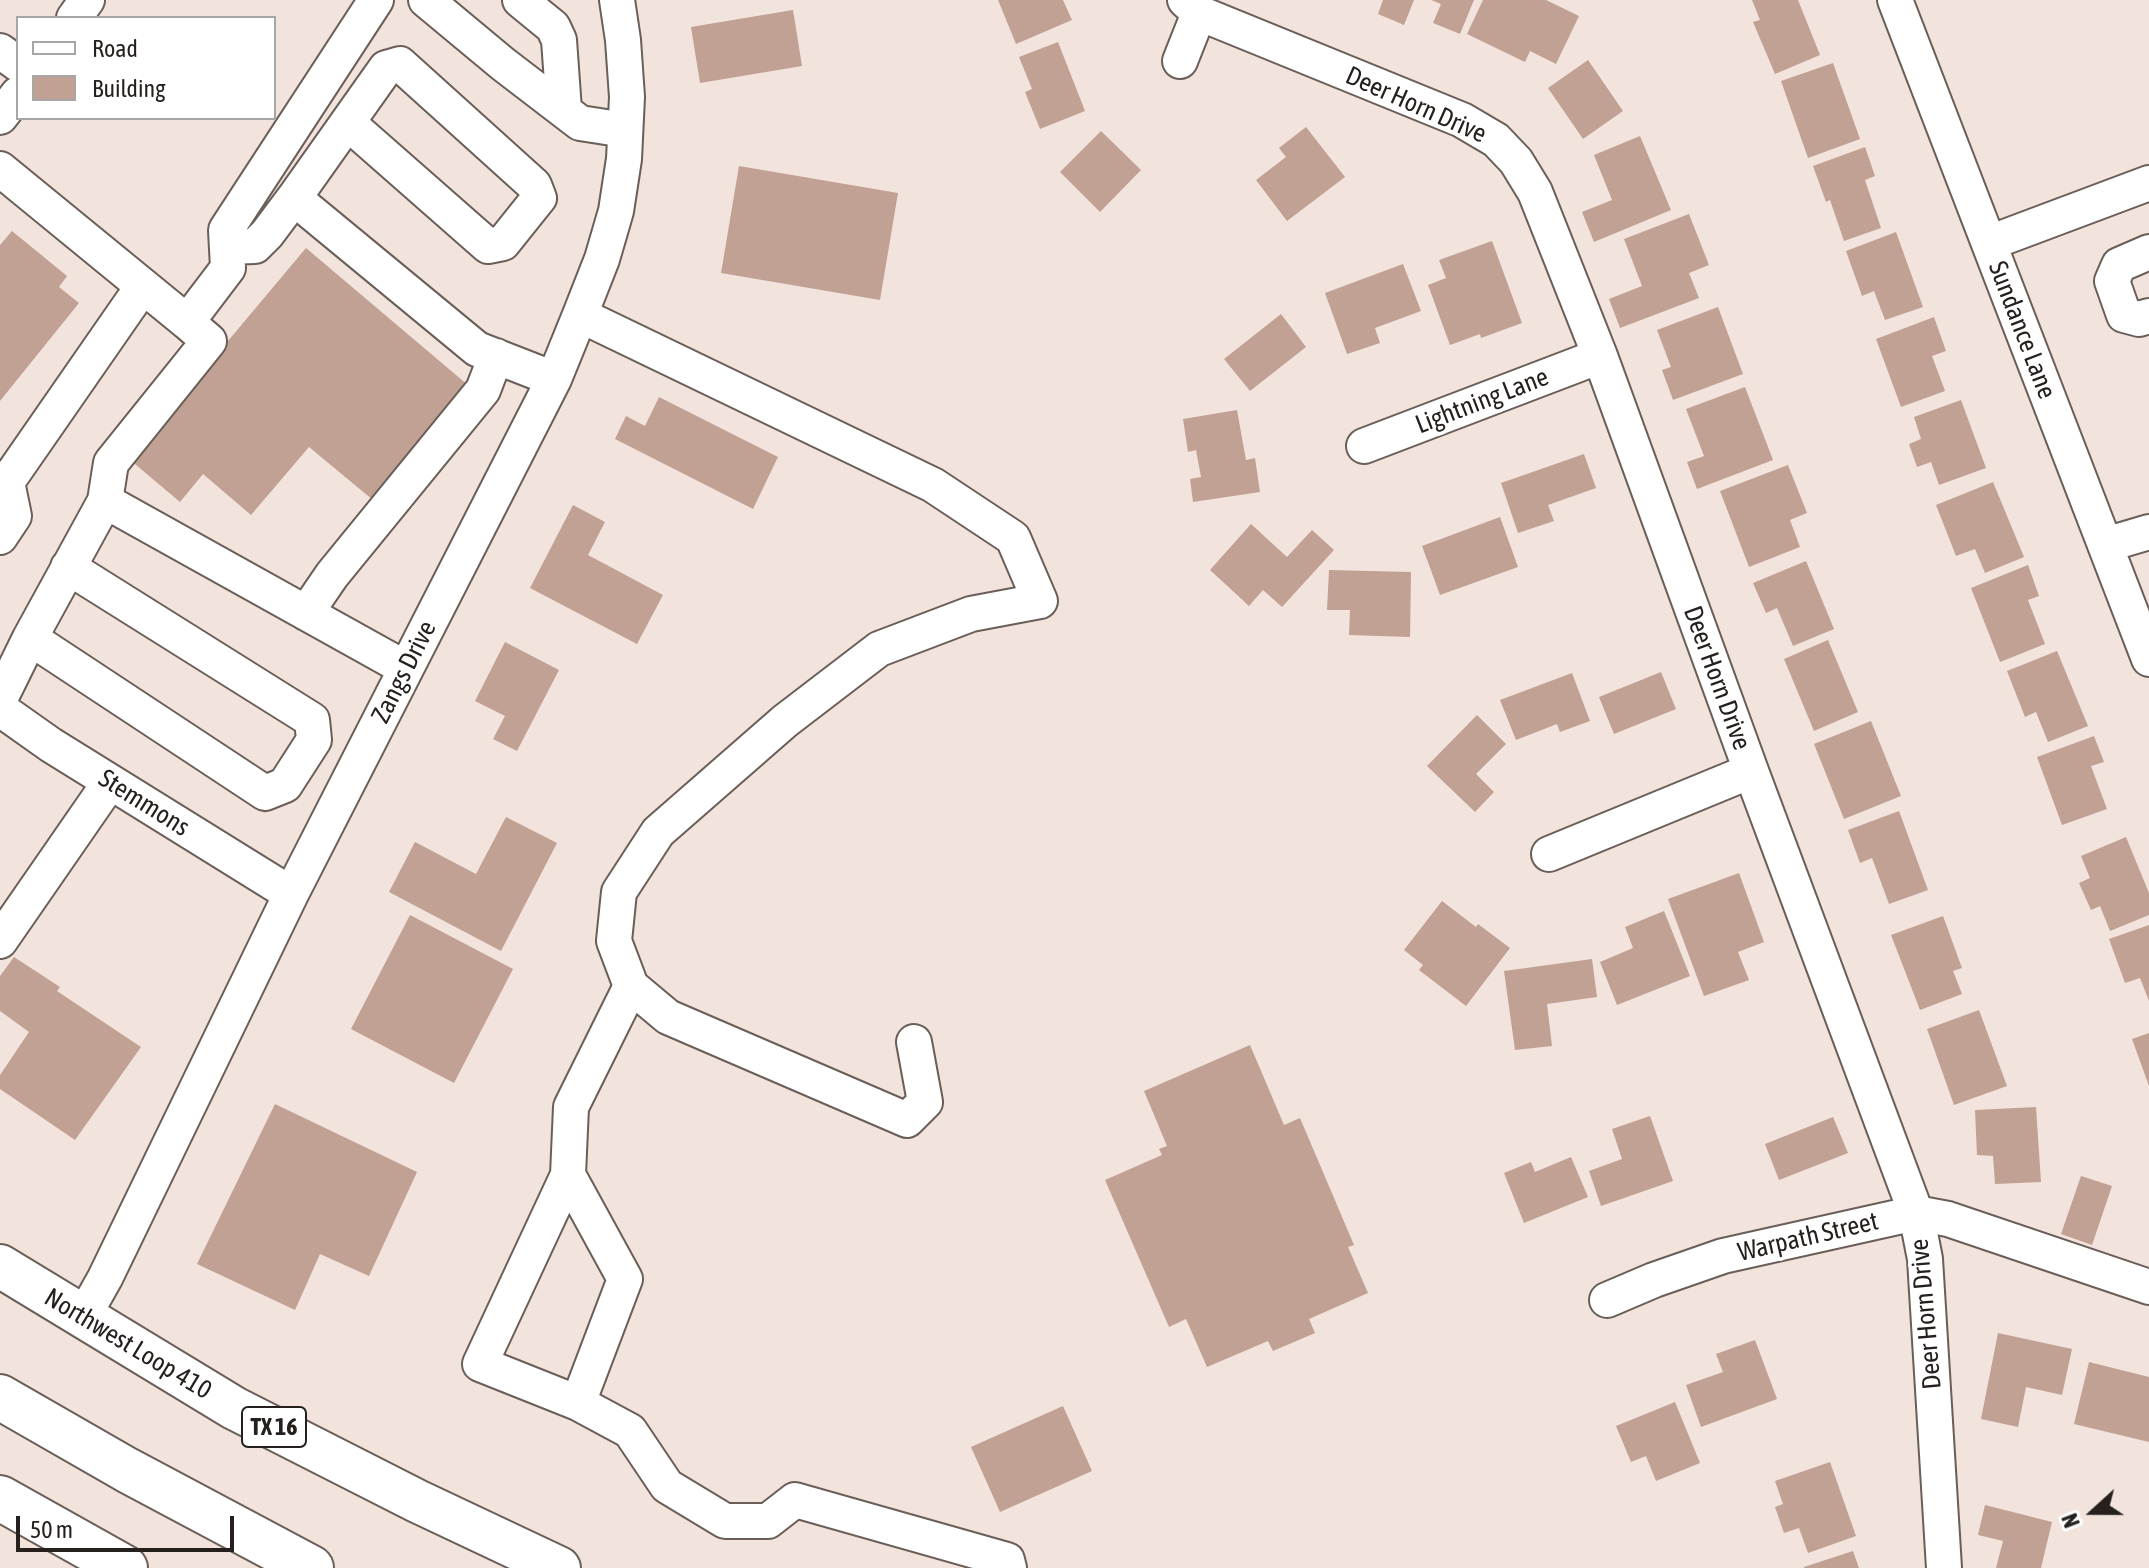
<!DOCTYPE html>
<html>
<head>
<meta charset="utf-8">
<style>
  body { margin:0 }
  #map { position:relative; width:2149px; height:1568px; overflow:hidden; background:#f2e3dc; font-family:"Asap Condensed",sans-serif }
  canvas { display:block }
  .legend { position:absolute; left:16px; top:16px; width:260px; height:104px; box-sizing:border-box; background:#fff; border:2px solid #a8a6a5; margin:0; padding:10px 14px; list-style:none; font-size:24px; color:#25201d }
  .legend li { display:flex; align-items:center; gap:16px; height:40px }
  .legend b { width:40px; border:2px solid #a8a6a5 }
  .north { position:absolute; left:2053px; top:1472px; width:80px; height:80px; -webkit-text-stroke:6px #fff; paint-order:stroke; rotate:249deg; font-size:22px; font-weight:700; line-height:32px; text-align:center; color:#25201d }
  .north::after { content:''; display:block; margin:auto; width:28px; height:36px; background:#25201d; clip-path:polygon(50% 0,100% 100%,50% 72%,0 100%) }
  .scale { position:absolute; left:16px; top:1516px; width:218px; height:36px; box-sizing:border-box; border:4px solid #25201d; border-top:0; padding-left:10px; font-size:24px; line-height:28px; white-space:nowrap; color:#25201d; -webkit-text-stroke:6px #fff; paint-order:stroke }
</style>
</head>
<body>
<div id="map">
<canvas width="2149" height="1568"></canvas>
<ul class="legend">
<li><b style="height:10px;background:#fff"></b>Road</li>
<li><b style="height:22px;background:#c0a194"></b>Building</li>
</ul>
<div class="north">N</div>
<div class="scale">50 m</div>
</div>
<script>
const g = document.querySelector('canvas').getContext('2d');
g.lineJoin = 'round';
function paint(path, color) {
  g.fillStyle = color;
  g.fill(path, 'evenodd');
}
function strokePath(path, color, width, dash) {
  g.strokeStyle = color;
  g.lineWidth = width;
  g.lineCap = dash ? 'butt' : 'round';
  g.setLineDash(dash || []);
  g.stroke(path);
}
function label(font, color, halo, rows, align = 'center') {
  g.font = font + ' "Asap Condensed",sans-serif';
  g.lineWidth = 7;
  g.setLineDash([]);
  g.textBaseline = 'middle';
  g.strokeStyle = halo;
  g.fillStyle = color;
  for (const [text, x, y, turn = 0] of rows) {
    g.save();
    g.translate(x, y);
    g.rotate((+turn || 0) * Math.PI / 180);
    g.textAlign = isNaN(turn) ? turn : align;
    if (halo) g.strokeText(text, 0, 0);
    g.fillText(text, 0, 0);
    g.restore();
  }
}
paint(new Path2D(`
  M 998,0 L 1063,0 L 1072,20 L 1016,44 Z
  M 1383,0 L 1414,0 L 1404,25 L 1378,14 Z
  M 1431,0 L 1474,0 L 1460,34 L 1433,23 L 1441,4 Z
  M 1483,0 L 1546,0 L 1579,16 L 1556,64 L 1530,51 L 1525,62 L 1467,34 Z
  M 1752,0 L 1798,0 L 1820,55 L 1775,74 L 1753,22 L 1760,20 Z
  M 793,10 L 802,66 L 700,83 L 691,27 Z
  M 1058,42 L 1085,111 L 1040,129 L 1025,92 L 1032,89 L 1019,57 Z
  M 1588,60 L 1623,111 L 1583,139 L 1548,88 Z
  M 1833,63 L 1860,139 L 1808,158 L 1781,81 Z
  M 1306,127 L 1345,177 L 1287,221 L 1256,180 L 1286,157 L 1279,148 Z
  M 1101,131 L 1141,170 L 1100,212 L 1060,172 Z
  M 1640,136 L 1671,210 L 1594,242 L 1582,212 L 1612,200 L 1594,155 Z
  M 1865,147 L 1875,176 L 1865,180 L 1881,228 L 1844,241 L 1830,200 L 1826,202 L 1813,166 Z
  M 739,166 L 898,193 L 880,300 L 721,273 Z
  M 1689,214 L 1709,265 L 1689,273 L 1699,298 L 1620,328 L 1609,299 L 1642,286 L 1624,239 Z
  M 12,231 L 67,276 L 59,287 L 79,303 L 0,401 L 0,245 Z
  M 1896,232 L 1923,307 L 1885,320 L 1874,291 L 1862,296 L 1846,251 Z
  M 1492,241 L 1522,323 L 1481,338 L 1480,334 L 1450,345 L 1428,285 L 1446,278 L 1439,260 Z
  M 306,248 L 469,386 L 373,500 L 309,447 L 251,515 L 203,474 L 180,502 L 129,459 Z
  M 1403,264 L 1421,311 L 1375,328 L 1380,343 L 1347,354 L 1325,293 Z
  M 1718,307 L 1743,374 L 1673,400 L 1662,370 L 1671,367 L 1657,330 Z
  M 1281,314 L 1306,347 L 1250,391 L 1224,359 Z
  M 1934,317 L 1946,351 L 1932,356 L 1945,391 L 1901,407 L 1876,339 Z
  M 1745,387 L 1773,460 L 1697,489 L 1687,462 L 1704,456 L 1686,409 Z
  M 659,397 L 778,457 L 753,509 L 615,439 L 626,416 L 645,426 Z
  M 1961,400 L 1986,468 L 1939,485 L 1931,462 L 1917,467 L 1909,444 L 1921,439 L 1914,417 Z
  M 1237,410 L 1246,460 L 1255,458 L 1260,492 L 1193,502 L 1190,479 L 1201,477 L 1196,450 L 1188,452 L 1183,419 Z
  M 1584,454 L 1596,488 L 1548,505 L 1554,521 L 1518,533 L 1501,483 Z
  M 1788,465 L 1807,513 L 1790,520 L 1800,547 L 1749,567 L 1720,491 Z
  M 1993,482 L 2024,557 L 1985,573 L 1975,549 L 1956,556 L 1936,505 Z
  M 573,505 L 605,522 L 588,555 L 663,595 L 637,644 L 530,588 Z
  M 1500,517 L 1518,567 L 1440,595 L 1422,546 Z
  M 1251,524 L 1287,557 L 1312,530 L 1334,550 L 1282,607 L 1263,590 L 1249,606 L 1210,570 Z
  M 1806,561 L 1834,629 L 1793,646 L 1777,608 L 1766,613 L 1753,583 Z
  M 2028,565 L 2039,596 L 2028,600 L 2045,644 L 2000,662 L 1971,588 Z
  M 1329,570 L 1411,572 L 1410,637 L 1349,635 L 1350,610 L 1327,610 Z
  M 1828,640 L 1858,712 L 1814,731 L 1784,659 Z
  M 505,642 L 559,670 L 517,751 L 493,739 L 505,716 L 475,701 Z
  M 2057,651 L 2088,726 L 2048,742 L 2036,712 L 2025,717 L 2007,671 Z
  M 1661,672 L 1676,709 L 1614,734 L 1599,697 Z
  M 1572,673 L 1590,721 L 1560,732 L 1557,724 L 1516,740 L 1500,700 Z
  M 1477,715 L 1506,744 L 1476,774 L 1494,792 L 1475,812 L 1427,766 Z
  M 1871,721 L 1901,796 L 1844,819 L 1814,744 Z
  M 2094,736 L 2104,762 L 2091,766 L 2107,809 L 2062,825 L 2037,757 Z
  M 1899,811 L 1928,890 L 1889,904 L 1872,858 L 1860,863 L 1848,830 Z
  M 506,817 L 557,843 L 501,951 L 389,892 L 415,842 L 476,874 Z
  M 2126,837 L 2149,893 L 2149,915 L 2110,931 L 2100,906 L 2091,910 L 2079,883 L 2090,878 L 2081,856 Z
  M 1739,873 L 1764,942 L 1738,952 L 1749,980 L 1704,996 L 1668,899 Z
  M 1442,901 L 1476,927 L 1478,924 L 1510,948 L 1466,1006 L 1419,970 L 1423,965 L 1404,950 Z
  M 1664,911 L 1690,976 L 1617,1005 L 1600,962 L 1633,948 L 1625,927 Z
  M 410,915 L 513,969 L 454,1083 L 351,1029 Z
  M 1943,916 L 1962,968 L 1953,971 L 1962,994 L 1920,1010 L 1891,935 Z
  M 2149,925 L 2149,1001 L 2140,978 L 2125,983 L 2109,939 Z
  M 14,957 L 60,987 L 57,991 L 141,1047 L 75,1140 L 0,1089 L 0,1075 L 29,1032 L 0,1011 L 0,976 Z
  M 1592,959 L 1597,997 L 1547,1004 L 1552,1046 L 1515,1050 L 1504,971 Z
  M 1979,1010 L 2007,1086 L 1954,1105 L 1927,1029 Z
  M 2149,1033 L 2149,1086 L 2132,1039 Z
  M 1250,1045 L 1284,1125 L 1300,1118 L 1354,1245 L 1348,1247 L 1368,1293 L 1309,1319 L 1315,1333 L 1273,1351 L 1268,1341 L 1207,1367 L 1186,1319 L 1169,1327 L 1105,1180 L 1162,1155 L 1159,1149 L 1167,1146 L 1144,1091 Z
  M 275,1104 L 417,1172 L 369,1276 L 320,1254 L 295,1310 L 197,1264 Z
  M 2036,1107 L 2041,1182 L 1995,1184 L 1993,1156 L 1977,1155 L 1975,1110 Z
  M 1650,1116 L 1673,1181 L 1601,1206 L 1589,1171 L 1622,1159 L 1612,1129 Z
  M 1833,1117 L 1848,1153 L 1779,1180 L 1765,1144 Z
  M 1571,1157 L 1588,1197 L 1524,1223 L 1504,1173 L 1531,1162 L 1535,1172 Z
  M 2081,1176 L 2112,1186 L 2092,1245 L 2061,1234 Z
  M 1998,1333 L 2072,1349 L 2062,1395 L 2026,1387 L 2018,1427 L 1981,1419 Z
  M 1755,1340 L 1777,1399 L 1701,1427 L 1686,1385 L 1723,1372 L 1716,1354 Z
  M 2089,1362 L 2149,1377 L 2149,1442 L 2074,1424 Z
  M 1675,1402 L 1700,1463 L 1656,1481 L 1646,1456 L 1631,1462 L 1616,1426 Z
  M 1063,1406 L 1092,1471 L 1000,1512 L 971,1447 Z
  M 1830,1462 L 1856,1536 L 1808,1553 L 1799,1528 L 1784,1533 L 1775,1507 L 1783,1504 L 1775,1481 Z
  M 1985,1505 L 2052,1522 L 2041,1568 L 1996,1568 L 2003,1541 L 1978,1535 Z
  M 1853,1551 L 1859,1568 L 1804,1568 L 1804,1567 Z`), '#c0a194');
const minor = new Path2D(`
  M 426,0 L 503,64 L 580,123 L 625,130
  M 520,0 L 553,27 L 559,40 L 564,110
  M 1185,0 L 1199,13 L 1462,120 L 1496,140 L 1516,161 L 1535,192 L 1600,356 L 1751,771 L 1916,1213 L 1925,1259 L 1944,1568
  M 1895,0 L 2149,659
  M 74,18 L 87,0
  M 0,51 L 18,64
  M 1180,61 L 1199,13
  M 0,117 L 18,94
  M 0,169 L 143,286
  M 294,198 L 386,68 L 400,64 L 534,185 L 539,198 L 503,243 L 488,246 L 348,123
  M 1989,243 L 2149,183
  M 227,247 L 255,246 L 267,234 L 294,198 L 477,349 L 554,379
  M 2149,252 L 2119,265 L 2112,281 L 2124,315 L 2139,319 L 2149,316
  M 580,315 L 933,485 L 1013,538 L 1040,601 L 971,614 L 879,649 L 785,721 L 658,832 L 619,892 L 614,941 L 631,986 L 668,1017 L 907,1120 L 925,1102 L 914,1042
  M 1364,446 L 1600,356
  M 105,501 L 111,463 L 209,341 L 187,322
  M 0,537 L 14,516 L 7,482 L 143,286 L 187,322 L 228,268 L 226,230 L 376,0
  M 2105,545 L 2149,532
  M 306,613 L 332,575 L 483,390 L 496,356
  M 30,638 L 265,793 L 285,785 L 314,740 L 312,720 L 68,567
  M 0,699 L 30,638 L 105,501 L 405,668
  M 0,709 L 51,745 L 291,894
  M 1549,854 L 1751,771
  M 0,941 L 110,782
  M 568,1175 L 625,1279 L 578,1403 L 480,1364 L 568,1175 L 571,1107 L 631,986
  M 1607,1300 L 1654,1280 L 1723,1256 L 1916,1213 L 1948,1219 L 2149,1287
  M 83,1317 L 105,1278 L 291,894 L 554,379 L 580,315 L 602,259 L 616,211 L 624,159 L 627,97 L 623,40 L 617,0
  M 578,1403 L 630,1431 L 667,1486 L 725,1521 L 768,1521 L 795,1500 L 1007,1560 L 1009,1568`);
const major = new Path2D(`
  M 0,1266 L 234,1408 L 417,1501 L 559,1568`);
const highway = new Path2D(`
  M 0,1397 L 127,1470 L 311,1568
  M 0,1498 L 125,1568`);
strokePath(minor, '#6a5e58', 38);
strokePath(major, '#6a5e58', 46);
strokePath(highway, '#6a5e58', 48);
strokePath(minor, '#fff', 34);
strokePath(major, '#fff', 42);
strokePath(highway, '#fff', 44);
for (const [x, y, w] of [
  [274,1427,64]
]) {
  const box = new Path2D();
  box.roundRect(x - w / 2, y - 20, w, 40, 6);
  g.fillStyle = '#fff';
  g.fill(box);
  strokePath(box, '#25201d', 2);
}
label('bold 24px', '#25201d', null, [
  ["TX 16",274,1427]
]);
label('26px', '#25201d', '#fff', [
  ["Deer Horn Drive",1416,105,24],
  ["Sundance Lane",2022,330,69],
  ["Lightning Lane",1482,401,-21],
  ["Zangs Drive",404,672,-63],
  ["Deer Horn Drive",1717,678,70],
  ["Stemmons",144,803,32],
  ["Warpath Street",1808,1237,-13],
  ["Deer Horn Drive",1926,1314,-95],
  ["Northwest Loop 410",128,1344,31]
]);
</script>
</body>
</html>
